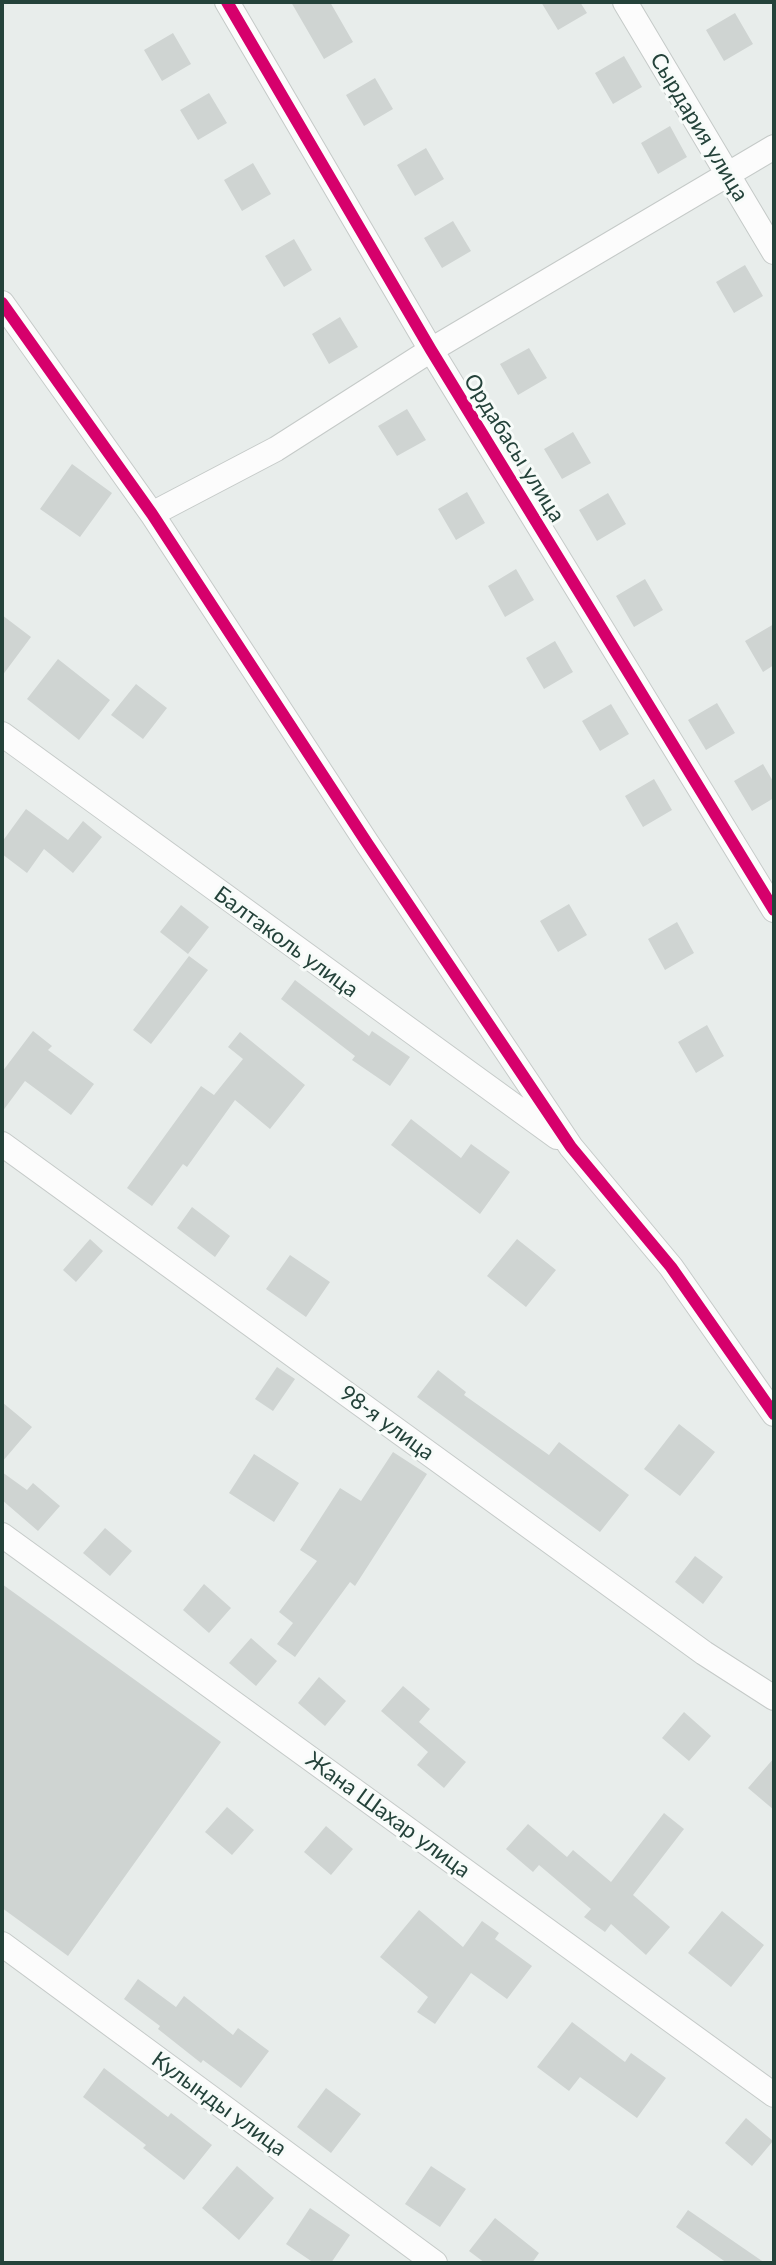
<!DOCTYPE html>
<html>
<head>
<meta charset="utf-8">
<style>
  body { margin:0 }
  #map { position:relative; width:776px; height:2265px; overflow:hidden; background:#e8edeb; font-family:Lato,sans-serif }
  canvas { display:block }
  .frame { position:absolute; inset:0; border:4px solid #24423a; pointer-events:none }
</style>
</head>
<body>
<div id="map">
<canvas width="776" height="2265"></canvas>
<div class="frame"></div>
</div>
<script>
const g = document.querySelector('canvas').getContext('2d');
g.lineJoin = 'round';
function paint(path, color) {
  g.fillStyle = color;
  g.fill(path, 'evenodd');
}
function strokePath(path, color, width, dash) {
  g.strokeStyle = color;
  g.lineWidth = width;
  g.lineCap = dash ? 'butt' : 'round';
  g.setLineDash(dash || []);
  g.stroke(path);
}
function label(font, color, halo, rows, align = 'center') {
  g.font = font + ' Lato,sans-serif';
  g.lineWidth = 6;
  g.setLineDash([]);
  g.textBaseline = 'middle';
  g.strokeStyle = halo;
  g.fillStyle = color;
  for (const [text, x, y, turn = 0] of rows) {
    g.save();
    g.translate(x, y);
    g.rotate((+turn || 0) * Math.PI / 180);
    g.textAlign = isNaN(turn) ? turn : align;
    if (halo) g.strokeText(text, 0, 0);
    g.fillText(text, 0, 0);
    g.restore();
  }
}
paint(new Path2D(`
  M 291,2 L 330,2 L 353,42 L 324,59 Z
  M 541,2 L 580,2 L 587,13 L 558,30 Z
  M 735,13 L 753,44 L 724,61 L 706,30 Z
  M 173,33 L 191,64 L 162,81 L 144,50 Z
  M 624,56 L 642,87 L 613,104 L 595,73 Z
  M 375,78 L 393,109 L 364,126 L 346,95 Z
  M 209,93 L 227,123 L 198,140 L 180,110 Z
  M 670,126 L 687,157 L 658,174 L 641,143 Z
  M 426,148 L 444,179 L 415,196 L 397,165 Z
  M 253,163 L 271,194 L 242,211 L 224,180 Z
  M 453,221 L 471,251 L 442,268 L 424,238 Z
  M 294,239 L 312,270 L 284,287 L 265,256 Z
  M 745,265 L 763,296 L 734,313 L 716,282 Z
  M 340,317 L 358,347 L 329,364 L 312,334 Z
  M 529,348 L 547,378 L 518,395 L 500,364 Z
  M 407,409 L 426,440 L 397,456 L 378,426 Z
  M 573,432 L 591,463 L 562,479 L 544,449 Z
  M 72,464 L 112,493 L 80,537 L 40,509 Z
  M 467,492 L 485,523 L 456,540 L 438,509 Z
  M 608,493 L 626,524 L 597,541 L 579,510 Z
  M 516,569 L 534,600 L 505,617 L 488,586 Z
  M 645,579 L 663,610 L 634,627 L 616,596 Z
  M 2,615 L 31,637 L 2,676 Z
  M 774,624 L 774,665 L 763,672 L 745,641 Z
  M 555,641 L 573,672 L 544,689 L 526,658 Z
  M 58,659 L 110,700 L 79,740 L 27,699 Z
  M 136,684 L 167,708 L 143,739 L 111,715 Z
  M 717,703 L 735,733 L 706,750 L 688,720 Z
  M 611,704 L 629,734 L 600,751 L 582,721 Z
  M 763,764 L 774,783 L 774,798 L 752,811 L 734,781 Z
  M 654,779 L 672,810 L 643,827 L 625,796 Z
  M 26,809 L 68,840 L 83,821 L 102,837 L 73,873 L 44,849 L 27,873 L 2,854 L 2,842 Z
  M 569,904 L 587,935 L 558,952 L 540,921 Z
  M 181,905 L 209,927 L 188,954 L 160,932 Z
  M 677,922 L 694,953 L 665,970 L 648,939 Z
  M 189,956 L 208,970 L 151,1044 L 133,1030 Z
  M 295,980 L 369,1036 L 372,1031 L 410,1057 L 390,1086 L 352,1060 L 355,1056 L 281,999 Z
  M 707,1025 L 724,1056 L 696,1073 L 678,1042 Z
  M 33,1031 L 52,1046 L 48,1050 L 94,1084 L 71,1115 L 25,1081 L 2,1112 L 2,1072 Z
  M 240,1032 L 305,1085 L 270,1129 L 235,1100 L 187,1167 L 183,1164 L 152,1206 L 127,1188 L 201,1086 L 214,1095 L 243,1059 L 228,1047 Z
  M 411,1119 L 461,1158 L 471,1144 L 510,1172 L 480,1214 L 391,1145 Z
  M 192,1207 L 230,1236 L 215,1257 L 177,1228 Z
  M 90,1239 L 103,1251 L 76,1282 L 63,1270 Z
  M 517,1239 L 556,1270 L 526,1307 L 487,1276 Z
  M 290,1255 L 330,1282 L 306,1317 L 266,1289 Z
  M 277,1367 L 295,1379 L 273,1411 L 255,1399 Z
  M 438,1370 L 466,1392 L 464,1395 L 549,1455 L 559,1442 L 629,1495 L 600,1532 L 417,1397 Z
  M 2,1402 L 32,1427 L 2,1462 Z
  M 679,1424 L 715,1452 L 680,1496 L 644,1469 Z
  M 393,1452 L 427,1474 L 355,1586 L 350,1582 L 295,1657 L 277,1644 L 293,1623 L 279,1612 L 317,1561 L 300,1550 L 340,1488 L 361,1501 Z
  M 254,1454 L 299,1483 L 274,1522 L 229,1493 Z
  M 2,1472 L 27,1490 L 33,1483 L 60,1506 L 38,1531 L 2,1500 Z
  M 105,1528 L 132,1551 L 110,1576 L 83,1553 Z
  M 695,1556 L 723,1577 L 703,1604 L 675,1582 Z
  M 2,1584 L 221,1742 L 68,1956 L 2,1908 Z
  M 204,1584 L 231,1608 L 209,1633 L 183,1610 Z
  M 251,1638 L 277,1661 L 256,1686 L 229,1663 Z
  M 319,1677 L 346,1701 L 325,1726 L 298,1703 Z
  M 403,1686 L 430,1709 L 419,1722 L 466,1762 L 444,1788 L 417,1765 L 428,1752 L 381,1711 Z
  M 684,1712 L 711,1736 L 689,1761 L 662,1738 Z
  M 774,1758 L 774,1810 L 748,1788 Z
  M 227,1807 L 254,1830 L 232,1855 L 205,1832 Z
  M 664,1813 L 684,1829 L 633,1895 L 670,1927 L 646,1955 L 611,1924 L 605,1932 L 584,1917 L 591,1909 L 539,1865 L 533,1872 L 506,1849 L 528,1824 L 567,1857 L 573,1850 L 611,1882 Z
  M 326,1826 L 353,1849 L 331,1875 L 304,1852 Z
  M 419,1910 L 463,1947 L 482,1921 L 499,1933 L 495,1939 L 532,1966 L 507,1999 L 471,1973 L 435,2024 L 417,2012 L 428,1997 L 380,1957 Z
  M 722,1911 L 764,1945 L 731,1987 L 688,1953 Z
  M 138,1979 L 176,2007 L 184,1996 L 233,2035 L 238,2028 L 269,2051 L 241,2088 L 203,2060 L 201,2063 L 158,2029 L 160,2026 L 124,1999 Z
  M 572,2022 L 625,2062 L 631,2053 L 666,2078 L 637,2118 L 580,2077 L 569,2091 L 537,2067 Z
  M 104,2068 L 168,2117 L 171,2113 L 212,2145 L 184,2180 L 143,2148 L 146,2145 L 83,2097 Z
  M 326,2088 L 361,2114 L 331,2153 L 297,2127 Z
  M 746,2118 L 773,2141 L 752,2166 L 725,2143 Z
  M 237,2166 L 274,2198 L 239,2240 L 202,2208 Z
  M 431,2166 L 466,2189 L 440,2227 L 405,2204 Z
  M 310,2208 L 350,2235 L 331,2263 L 314,2263 L 286,2244 Z
  M 688,2210 L 765,2263 L 727,2263 L 676,2227 Z
  M 495,2218 L 539,2253 L 532,2263 L 485,2263 L 469,2251 Z`), '#cfd4d2');
const minor = new Path2D(`
  M 227,2 L 431,350 L 774,910
  M 625,2 L 774,252
  M 2,303 L 152,514 L 367,843 L 571,1147 L 671,1267 L 774,1414
  M 152,514 L 276,449 L 431,350 L 774,147
  M 2,734 L 557,1137
  M 2,1144 L 704,1653 L 774,1698
  M 2,1535 L 774,2095
  M 2,1944 L 435,2263`);
strokePath(minor, '#c5cac8', 26);
strokePath(minor, '#fcfcfc', 24);
strokePath(new Path2D(`
  M 227,2 L 431,350 L 774,910
  M 2,303 L 152,514 L 367,843 L 571,1147 L 671,1267 L 774,1414`), '#d6006c', 12);
label('22px', '#24423a', '#f7fbf9', [
  ["Сырдария улица",699,127,59],
  ["Ордабасы улица",514,448,58],
  ["Балтаколь улица",286,942,36],
  ["98-я улица",387,1423,36],
  ["Жана Шахар улица",388,1815,36],
  ["Кулынды улица",219,2104,36]
]);
</script>
</body>
</html>
